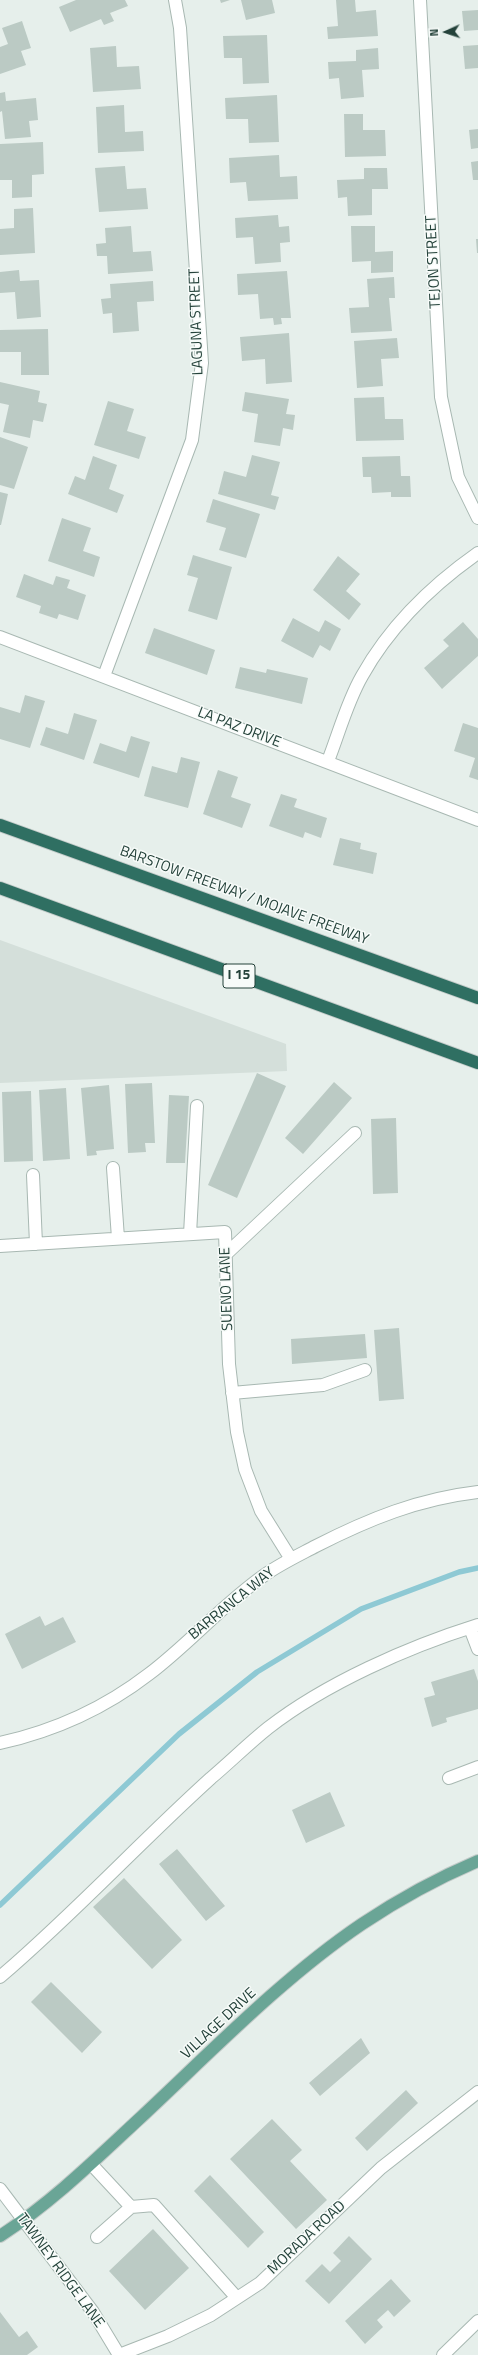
<!DOCTYPE html>
<html>
<head>
<meta charset="utf-8">
<style>
  body { margin:0 }
  #map { position:relative; width:478px; height:2355px; overflow:hidden; background:#e6efeb; font-family:"Titillium Web",sans-serif }
  canvas { display:block }
  .north { position:absolute; left:426px; top:12px; width:40px; height:40px; -webkit-text-stroke:3px #f7fbf9; paint-order:stroke; rotate:267deg; font-size:11px; font-weight:700; line-height:16px; text-align:center; color:#24423a }
  .north::after { content:''; display:block; margin:auto; width:14px; height:18px; background:#24423a; clip-path:polygon(50% 0,100% 100%,50% 72%,0 100%) }
</style>
</head>
<body>
<div id="map">
<canvas width="478" height="2355"></canvas>
<div class="north">N</div>
</div>
<script>
const g = document.querySelector('canvas').getContext('2d');
g.lineJoin = 'round';
function paint(path, color) {
  g.fillStyle = color;
  g.fill(path, 'evenodd');
}
function strokePath(path, color, width, dash) {
  g.strokeStyle = color;
  g.lineWidth = width;
  g.lineCap = dash ? 'butt' : 'round';
  g.setLineDash(dash || []);
  g.stroke(path);
}
function label(font, color, halo, rows, align = 'center') {
  g.font = font + ' "Titillium Web",sans-serif';
  g.lineWidth = 3;
  g.setLineDash([]);
  g.textBaseline = 'middle';
  g.strokeStyle = halo;
  g.fillStyle = color;
  for (const [text, x, y, turn = 0] of rows) {
    g.save();
    g.translate(x, y);
    g.rotate((+turn || 0) * Math.PI / 180);
    g.textAlign = isNaN(turn) ? turn : align;
    if (halo) g.strokeText(text, 0, 0);
    g.fillText(text, 0, 0);
    g.restore();
  }
}
paint(new Path2D(`
  M 0,940 L 286,1044 L 287,1071 L 0,1083 Z`), '#d4dfda');
strokePath(new Path2D(`
  M 0,1905 L 179,1734 L 257,1672 L 361,1609 L 459,1572 L 478,1568`), '#8ec9d4', 5.5);
paint(new Path2D(`
  M 76,0 L 125,0 L 128,6 L 110,13 L 114,21 L 104,25 L 101,19 L 70,32 L 59,7 Z
  M 220,0 L 230,0 L 221,3 Z
  M 241,0 L 272,0 L 275,13 L 246,20 Z
  M 336,0 L 355,0 L 356,12 L 376,10 L 378,36 L 328,39 L 327,27 L 338,26 Z
  M 478,10 L 478,30 L 464,31 L 462,11 Z
  M 22,21 L 31,48 L 21,51 L 26,65 L 0,74 L 0,47 L 8,44 L 2,28 Z
  M 267,35 L 269,83 L 243,84 L 242,58 L 224,58 L 223,36 Z
  M 478,45 L 478,68 L 465,69 L 463,46 Z
  M 116,46 L 117,67 L 139,66 L 141,89 L 93,92 L 90,48 Z
  M 378,48 L 379,69 L 362,70 L 364,97 L 341,99 L 339,78 L 329,79 L 328,62 L 356,61 L 356,50 Z
  M 5,92 L 6,101 L 36,98 L 38,120 L 29,121 L 31,137 L 5,139 L 2,111 L 0,112 L 0,93 Z
  M 277,95 L 279,142 L 249,143 L 248,119 L 226,119 L 225,98 Z
  M 124,105 L 125,132 L 143,131 L 144,151 L 98,153 L 96,107 Z
  M 344,114 L 363,114 L 363,130 L 385,130 L 386,156 L 345,157 Z
  M 478,129 L 478,148 L 471,149 L 469,130 Z
  M 43,142 L 44,174 L 32,175 L 32,197 L 12,198 L 12,180 L 0,180 L 0,144 Z
  M 279,155 L 280,177 L 297,176 L 298,199 L 248,201 L 246,182 L 230,183 L 229,158 Z
  M 478,161 L 478,180 L 473,180 L 471,162 Z
  M 125,166 L 127,189 L 146,188 L 148,209 L 99,212 L 95,168 Z
  M 364,168 L 387,168 L 388,189 L 372,189 L 372,215 L 348,216 L 347,197 L 338,198 L 337,180 L 364,179 Z
  M 33,208 L 35,253 L 0,255 L 0,229 L 14,228 L 14,209 Z
  M 278,215 L 279,227 L 289,226 L 290,242 L 280,243 L 281,262 L 255,264 L 253,237 L 236,238 L 235,218 Z
  M 131,226 L 133,252 L 151,251 L 153,271 L 108,274 L 107,256 L 97,256 L 96,244 L 106,243 L 105,228 Z
  M 351,226 L 375,226 L 375,252 L 393,251 L 393,272 L 371,273 L 371,261 L 352,262 Z
  M 476,239 L 478,239 L 478,253 L 477,253 Z
  M 19,270 L 20,281 L 39,280 L 41,317 L 17,319 L 15,292 L 0,293 L 0,272 Z
  M 287,271 L 291,318 L 281,318 L 282,324 L 274,325 L 273,318 L 260,319 L 258,294 L 238,295 L 237,274 Z
  M 394,277 L 395,298 L 389,298 L 392,331 L 351,333 L 349,308 L 369,307 L 367,279 Z
  M 153,281 L 154,301 L 137,302 L 139,331 L 113,333 L 112,313 L 103,314 L 101,299 L 111,298 L 110,284 Z
  M 48,329 L 49,375 L 21,375 L 21,352 L 0,352 L 0,330 Z
  M 289,333 L 292,382 L 266,384 L 265,359 L 242,361 L 240,337 Z
  M 397,338 L 399,358 L 381,359 L 383,386 L 357,388 L 354,341 Z
  M 0,382 L 40,391 L 38,402 L 47,404 L 43,422 L 33,420 L 30,438 L 3,432 L 9,405 L 0,403 Z
  M 245,392 L 289,399 L 286,414 L 295,415 L 293,430 L 283,428 L 280,446 L 254,442 L 258,414 L 242,411 Z
  M 384,397 L 385,419 L 403,419 L 404,440 L 356,441 L 354,398 Z
  M 108,401 L 134,409 L 127,431 L 146,437 L 139,459 L 94,445 Z
  M 0,437 L 28,447 L 14,489 L 0,485 Z
  M 252,455 L 280,462 L 271,495 L 279,497 L 275,510 L 218,494 L 224,471 L 246,477 Z
  M 93,456 L 117,465 L 109,489 L 124,495 L 117,513 L 68,494 L 75,476 L 85,480 Z
  M 400,456 L 401,476 L 410,476 L 411,497 L 391,497 L 391,492 L 372,493 L 371,477 L 363,477 L 362,457 Z
  M 0,492 L 8,494 L 1,525 L 0,525 Z
  M 213,499 L 260,514 L 246,558 L 219,550 L 226,528 L 206,522 Z
  M 62,518 L 91,528 L 83,551 L 100,557 L 94,577 L 48,561 Z
  M 193,555 L 232,567 L 217,620 L 188,611 L 198,578 L 187,575 Z
  M 338,556 L 360,574 L 346,591 L 361,604 L 349,620 L 313,590 Z
  M 24,574 L 53,585 L 56,576 L 70,580 L 67,588 L 86,595 L 78,620 L 59,614 L 57,619 L 39,613 L 41,606 L 16,597 Z
  M 293,618 L 319,632 L 325,620 L 341,629 L 330,651 L 320,645 L 313,658 L 281,641 Z
  M 463,622 L 478,639 L 478,656 L 442,689 L 424,668 L 449,646 L 443,640 Z
  M 154,628 L 215,650 L 207,675 L 145,653 Z
  M 240,667 L 266,673 L 267,669 L 308,678 L 302,704 L 235,688 Z
  M 25,695 L 45,701 L 30,748 L 0,739 L 0,707 L 20,713 Z
  M 74,713 L 97,720 L 84,760 L 40,745 L 46,727 L 68,734 Z
  M 463,723 L 478,728 L 478,780 L 469,777 L 475,758 L 454,751 Z
  M 131,736 L 150,742 L 139,778 L 93,763 L 100,743 L 126,752 Z
  M 181,757 L 200,762 L 188,808 L 144,796 L 152,766 L 177,773 Z
  M 218,770 L 238,777 L 231,797 L 251,804 L 242,828 L 203,814 Z
  M 281,794 L 297,799 L 294,807 L 327,818 L 321,838 L 305,832 L 303,838 L 269,826 Z
  M 340,838 L 361,843 L 360,849 L 377,853 L 373,874 L 333,865 Z
  M 257,1073 L 286,1086 L 237,1198 L 208,1185 Z
  M 334,1082 L 352,1098 L 303,1154 L 285,1138 Z
  M 152,1083 L 155,1143 L 145,1143 L 146,1152 L 128,1153 L 125,1084 Z
  M 109,1085 L 114,1149 L 96,1151 L 97,1155 L 87,1156 L 81,1088 Z
  M 66,1088 L 70,1159 L 43,1161 L 39,1090 Z
  M 31,1091 L 33,1161 L 4,1162 L 2,1092 Z
  M 169,1095 L 189,1096 L 185,1163 L 166,1163 Z
  M 396,1118 L 398,1193 L 373,1194 L 371,1119 Z
  M 399,1328 L 404,1399 L 379,1401 L 374,1330 Z
  M 365,1334 L 367,1358 L 292,1364 L 291,1339 Z
  M 40,1616 L 45,1626 L 63,1617 L 76,1642 L 22,1669 L 5,1634 Z
  M 474,1669 L 478,1681 L 478,1709 L 446,1718 L 447,1722 L 432,1727 L 424,1698 L 435,1695 L 431,1682 Z
  M 330,1792 L 345,1826 L 306,1843 L 292,1810 Z
  M 177,1849 L 225,1906 L 206,1921 L 159,1864 Z
  M 124,1878 L 182,1940 L 152,1969 L 93,1907 Z
  M 51,1982 L 102,2032 L 82,2053 L 31,2002 Z
  M 361,2038 L 370,2053 L 320,2096 L 309,2083 Z
  M 406,2090 L 418,2103 L 367,2151 L 355,2138 Z
  M 272,2119 L 302,2150 L 290,2161 L 327,2200 L 296,2229 L 230,2159 Z
  M 210,2175 L 264,2232 L 248,2248 L 194,2191 Z
  M 153,2229 L 189,2268 L 145,2310 L 109,2271 Z
  M 349,2236 L 372,2259 L 329,2304 L 305,2281 L 322,2264 L 330,2272 L 341,2261 L 333,2253 Z
  M 391,2279 L 411,2301 L 394,2317 L 388,2310 L 377,2320 L 383,2327 L 365,2344 L 345,2321 Z
  M 0,2312 L 19,2337 L 27,2331 L 38,2347 L 27,2355 L 0,2355 Z`), '#bbcac4');
const minor = new Path2D(`
  M 420,0 L 441,397 L 458,477 L 478,518
  M 0,637 L 478,820
  M 104,676 L 192,440 L 202,363 L 180,28 L 175,0
  M 328,761 C 339,733 347,702 362,676 C 390,626 431,586 478,553
  M 113,1168 L 118,1238
  M 33,1175 L 36,1244
  M 190,1234 L 197,1106
  M 0,1246 L 225,1232 L 229,1364 L 237,1432 L 245,1469 L 261,1511 L 291,1559
  M 225,1255 L 355,1133
  M 232,1393 L 323,1385 L 365,1370
  M 470,1628 L 478,1649
  M 0,1743 C 54,1731 105,1708 149,1674 C 190,1643 224,1603 266,1574 C 282,1563 299,1555 316,1546 C 369,1519 418,1499 478,1492
  M 449,1778 L 478,1767
  M 0,1977 C 74,1914 139,1843 211,1778 C 230,1762 248,1744 268,1728 C 326,1683 408,1647 478,1625
  M 92,2165 L 131,2207 L 97,2237
  M 0,2189 L 93,2312 L 119,2355
  M 131,2207 L 154,2205 L 237,2298
  M 119,2355 L 168,2336 L 211,2315 L 260,2283 L 381,2168 L 478,2092
  M 443,2355 L 478,2321`);
const major = new Path2D(`
  M 0,2236 C 51,2203 94,2161 138,2120 C 209,2054 282,1978 362,1924 C 398,1900 438,1878 478,1861`);
const highway = new Path2D(`
  M 0,825 L 478,998
  M 0,888 L 478,1063`);
strokePath(minor, '#a8b8b2', 14);
strokePath(major, '#c2cac8', 14);
strokePath(highway, '#c2cac8', 14);
strokePath(minor, '#fff', 12);
strokePath(major, '#6aa596', 12);
strokePath(highway, '#2f6f62', 12);
for (const [x, y, w] of [
  [239,976,32]
]) {
  const box = new Path2D();
  box.roundRect(x - w / 2, y - 12, w, 24, 3);
  g.fillStyle = '#f7fbf9';
  g.fill(box);
  strokePath(box, '#24423a', 1);
}
label('bold 14px', '#24423a', null, [
  ["I 15",239,976]
]);
label('15px', '#24423a', '#f7fbf9', [
  ["TEJON STREET",434,262,-93],
  ["LAGUNA STREET",197,322,-92],
  ["LA PAZ DRIVE",239,728,21],
  ["BARSTOW FREEWAY / MOJAVE FREEWAY",244,896,20],
  ["SUENO LANE",227,1289,-92],
  ["BARRANCA WAY",232,1604,-39],
  ["VILLAGE DRIVE",219,2024,-43],
  ["MORADA ROAD",307,2238,-43],
  ["TAWNEY RIDGE LANE",60,2271,54]
]);
</script>
</body>
</html>
